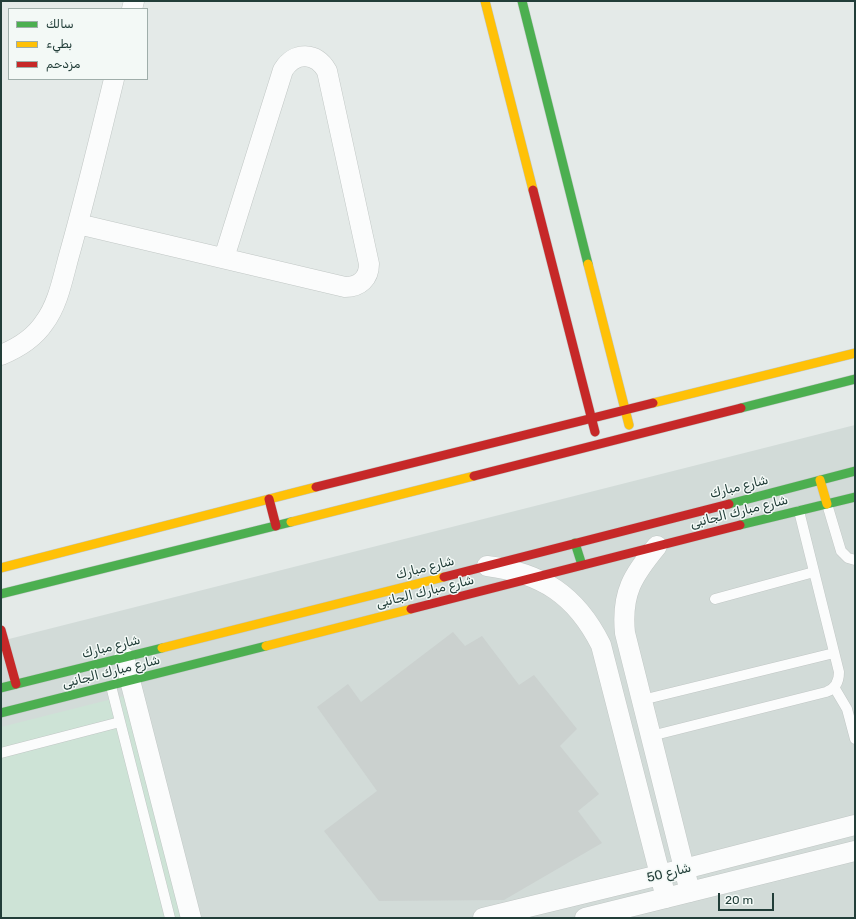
<!DOCTYPE html>
<html>
<head>
<meta charset="utf-8">
<style>
  body { margin:0 }
  #map { position:relative; width:856px; height:919px; overflow:hidden; background:#e4eae8; font-family:Rubik,Vazirmatn,sans-serif }
  canvas { display:block }
  .frame { position:absolute; inset:0; border:2px solid #223e39; pointer-events:none }
  .legend { position:absolute; left:8px; top:8px; width:140px; height:72px; box-sizing:border-box; background:#f3f9f6; border:1px solid #9faeaa; margin:0; padding:5px 7px; list-style:none; font-size:12px; color:#223e39 }
  .legend li { display:flex; align-items:center; gap:8px; height:20px }
  .legend b { width:20px; border:1px solid #9faeaa }
  .scale { position:absolute; left:718px; top:893px; width:56px; height:18px; box-sizing:border-box; border:2px solid #223e39; border-top:0; padding-left:5px; font-size:12px; line-height:14px; white-space:nowrap; color:#223e39; -webkit-text-stroke:3px #f3f9f6; paint-order:stroke }
</style>
</head>
<body>
<div id="map">
<canvas width="856" height="919"></canvas>
<div class="frame"></div>
<ul class="legend">
<li><b style="height:5px;background:#4caf50"></b>سالك</li>
<li><b style="height:5px;background:#ffc107"></b>بطيء</li>
<li><b style="height:5px;background:#c62828"></b>مزدحم</li>
</ul>
<div class="scale">20 m</div>
</div>
<script>
const g = document.querySelector('canvas').getContext('2d');
g.lineJoin = 'round';
function paint(path, color) {
  g.fillStyle = color;
  g.fill(path, 'evenodd');
}
function strokePath(path, color, width, dash) {
  g.strokeStyle = color;
  g.lineWidth = width;
  g.lineCap = dash ? 'butt' : 'round';
  g.setLineDash(dash || []);
  g.stroke(path);
}
function label(font, color, halo, rows, align = 'center') {
  g.font = font + ' Rubik,Vazirmatn,sans-serif';
  g.lineWidth = 3;
  g.setLineDash([]);
  g.textBaseline = 'middle';
  g.strokeStyle = halo;
  g.fillStyle = color;
  for (const [text, x, y, turn = 0] of rows) {
    g.save();
    g.translate(x, y);
    g.rotate((+turn || 0) * Math.PI / 180);
    g.textAlign = isNaN(turn) ? turn : align;
    if (halo) g.strokeText(text, 0, 0);
    g.fillText(text, 0, 0);
    g.restore();
  }
}
paint(new Path2D(`
  M 855,425 L 855,918 L 1,918 L 1,641 Z`), '#d2dbd8');
paint(new Path2D(`
  M 124,696 L 181,918 L 1,918 L 1,727 Z`), '#cde3d6');
paint(new Path2D(`
  M 453,632 L 465,646 L 482,636 L 519,685 L 534,675 L 577,729 L 560,746 L 599,794 L 578,811 L 602,843 L 504,900 L 379,901 L 324,831 L 377,791 L 317,707 L 348,684 L 361,702 Z`), '#cbd1cf');
const lane = new Path2D(`
  M 827,504 L 841,551 L 848,558 L 855,560
  M 715,599 L 814,572
  M 111,686 L 170,918
  M 834,687 L 847,709 L 855,739
  M 642,700 L 834,653
  M 651,736 L 826,692 C 835,689 839,682 839,672 L 799,511
  M 1,753 L 120,722`);
const street = new Path2D(`
  M 132,9 L 134,1
  M 78,224 L 345,287 C 360,287 369,278 369,264 L 327,71 C 316,52 295,51 283,70 L 224,258
  M 1,355 C 18,348 34,338 44,323 C 59,303 63,276 70,252 C 86,195 100,137 114,79
  M 657,546 C 633,575 621,593 625,633 L 690,892
  M 487,566 C 542,573 576,595 601,645 L 666,898
  M 124,657 L 191,918
  M 483,918 L 684,869 L 855,825
  M 585,918 L 855,851`);
const fast = new Path2D(`
  M 522,1 L 588,264
  M 741,408 L 855,379
  M 729,504 L 855,471
  M 740,525 L 855,497
  M 575,543 L 582,565
  M 1,594 L 291,522
  M 1,688 L 162,648
  M 1,713 L 266,646`);
const slow = new Path2D(`
  M 485,1 L 533,190
  M 588,264 L 629,425
  M 653,403 L 855,353
  M 820,480 L 827,504
  M 291,522 L 474,476
  M 1,568 L 316,487
  M 266,646 L 411,609
  M 162,648 L 444,577`);
const jam = new Path2D(`
  M 533,190 L 595,432
  M 474,476 L 741,408
  M 316,487 L 653,403
  M 269,499 L 276,526
  M 444,577 L 729,504
  M 411,609 L 740,525
  M 1,630 L 16,684`);
strokePath(lane, '#c1c7c5', 11);
strokePath(street, '#c1c7c5', 21);
strokePath(fast, '#c0c7c5', 10);
strokePath(slow, '#c0c7c5', 10);
strokePath(jam, '#c0c7c5', 10);
strokePath(lane, '#fbfcfc', 10);
strokePath(street, '#fbfcfc', 20);
strokePath(fast, '#4caf50', 9);
strokePath(slow, '#ffc107', 9);
strokePath(jam, '#c62828', 9);
label('13px', '#223e39', '#f3f9f6', [
  ["شارع مبارك",739,487,-14],
  ["شارع مبارك الجانبى",739,512,-14],
  ["شارع مبارك",425,568,-14],
  ["شارع مبارك الجانبى",425,592,-14],
  ["شارع مبارك",111,647,-14],
  ["شارع مبارك الجانبى",111,672,-14],
  ["شارع 50",669,873,-14]
]);
</script>
</body>
</html>
